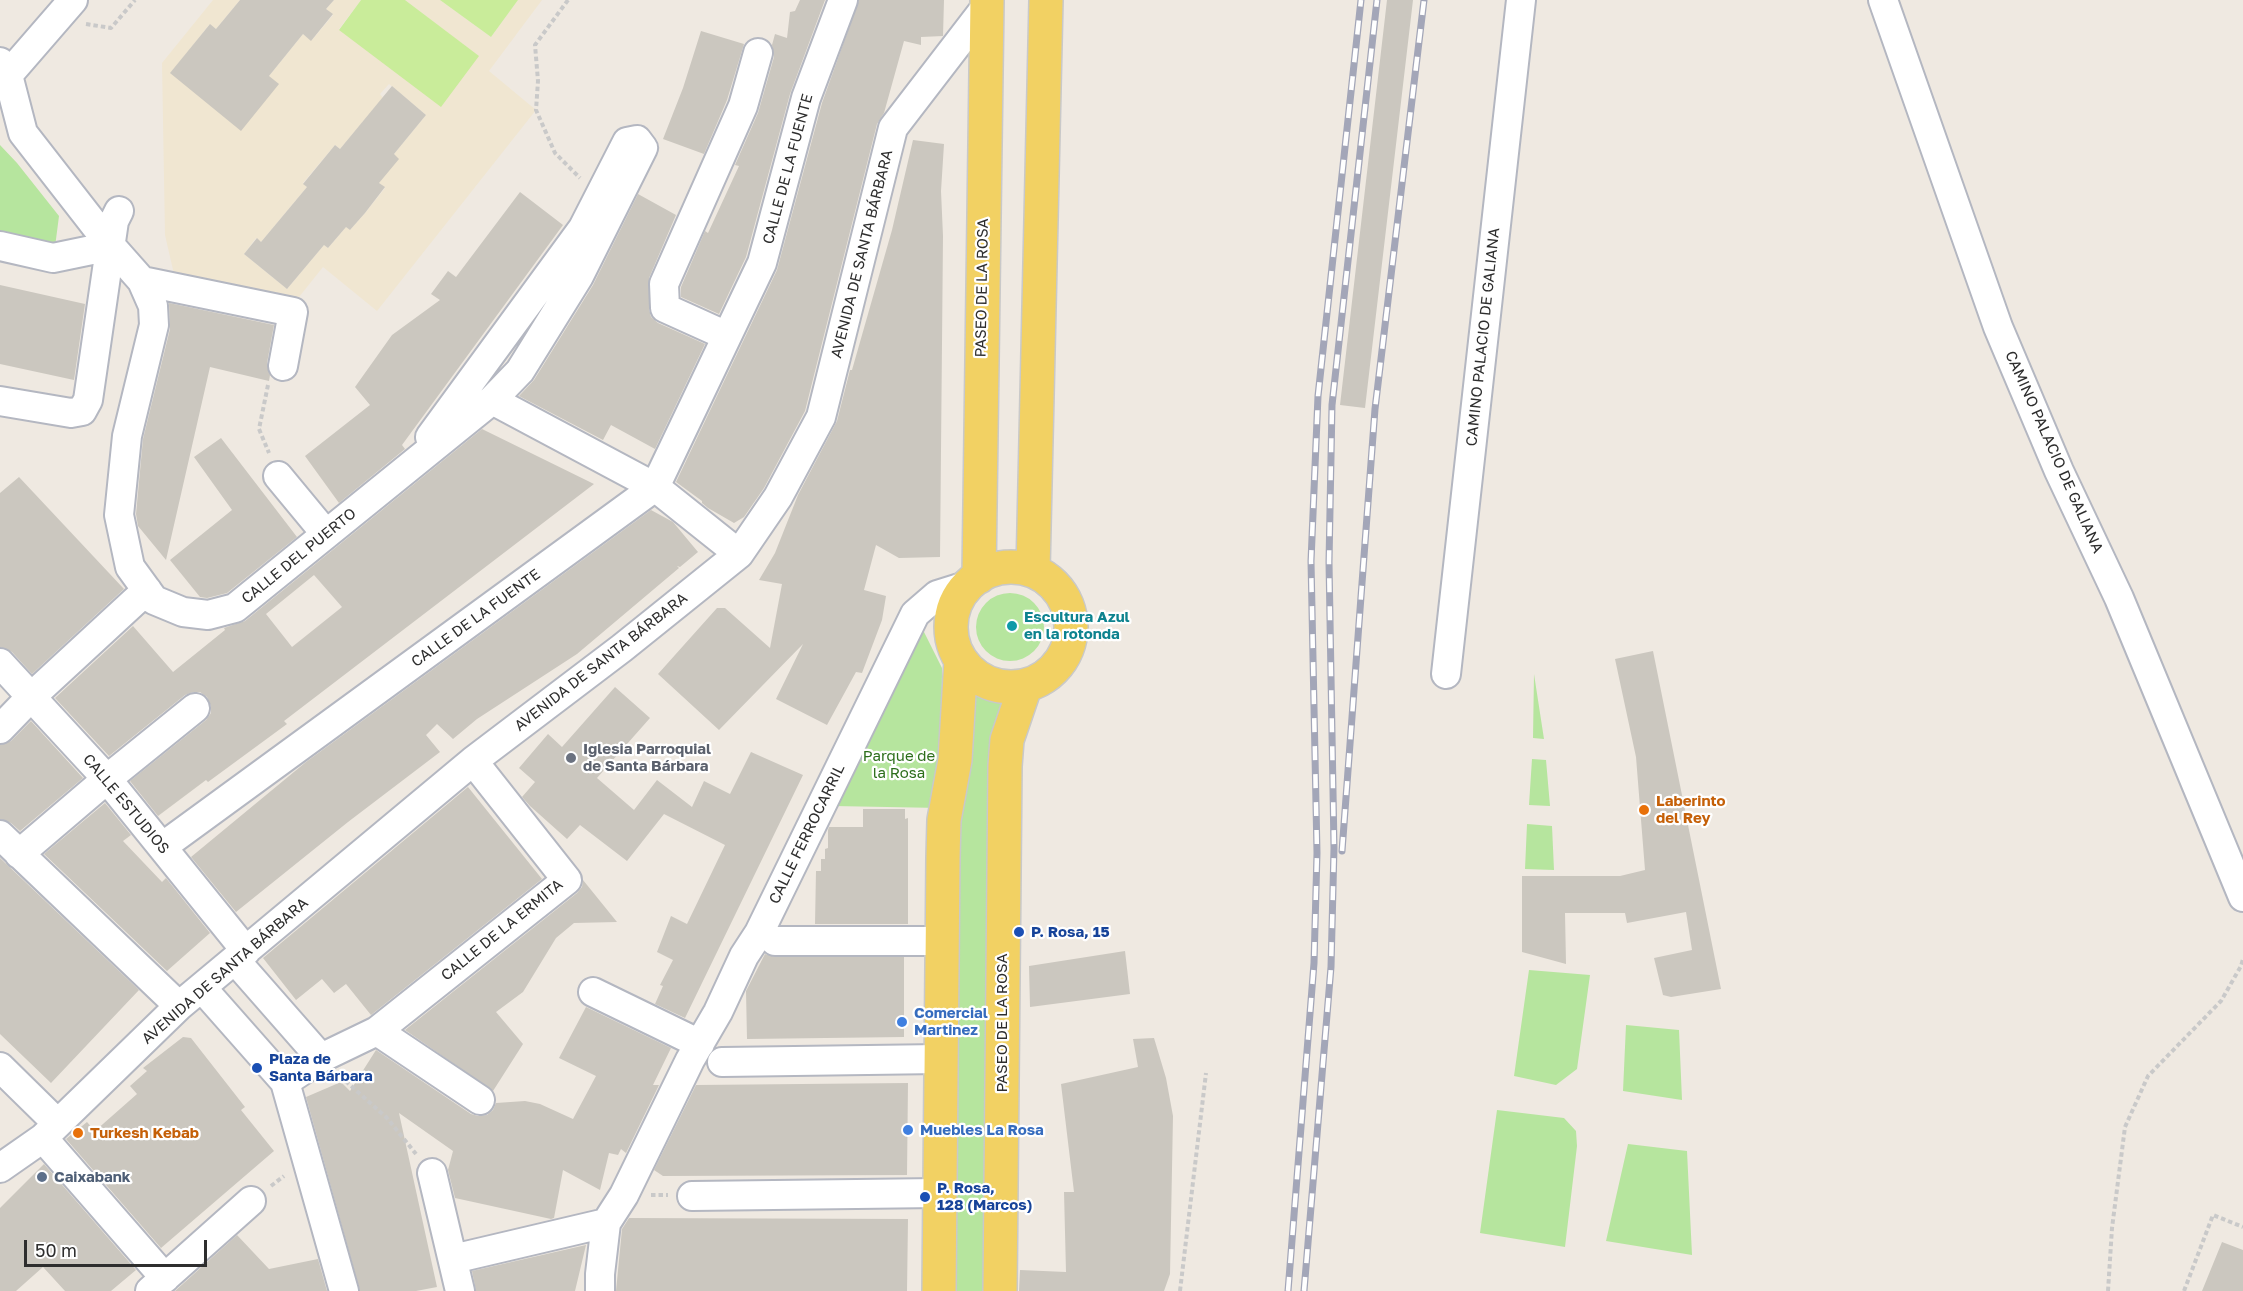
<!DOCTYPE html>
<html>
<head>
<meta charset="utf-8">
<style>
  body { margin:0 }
  #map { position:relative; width:2243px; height:1291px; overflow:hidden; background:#efe9e1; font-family:"Golos Text",sans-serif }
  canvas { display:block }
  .scale { position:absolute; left:24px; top:1240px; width:183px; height:27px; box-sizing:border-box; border:3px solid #2e2e2e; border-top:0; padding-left:8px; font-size:18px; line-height:21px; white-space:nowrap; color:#2e2e2e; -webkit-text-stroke:4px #fff; paint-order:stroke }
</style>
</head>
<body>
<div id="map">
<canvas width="2243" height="1291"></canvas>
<div class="scale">50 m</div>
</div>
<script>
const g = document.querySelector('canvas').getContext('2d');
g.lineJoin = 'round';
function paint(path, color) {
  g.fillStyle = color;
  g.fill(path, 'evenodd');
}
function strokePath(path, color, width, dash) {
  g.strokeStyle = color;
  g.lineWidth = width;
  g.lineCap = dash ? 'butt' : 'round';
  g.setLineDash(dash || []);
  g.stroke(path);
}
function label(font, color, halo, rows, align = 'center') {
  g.font = font + ' "Golos Text",sans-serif';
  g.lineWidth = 4.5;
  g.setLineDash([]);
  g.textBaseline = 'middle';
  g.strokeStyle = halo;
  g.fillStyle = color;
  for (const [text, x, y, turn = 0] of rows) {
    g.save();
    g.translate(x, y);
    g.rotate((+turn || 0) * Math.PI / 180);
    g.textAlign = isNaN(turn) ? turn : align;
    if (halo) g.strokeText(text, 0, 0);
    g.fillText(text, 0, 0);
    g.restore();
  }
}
paint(new Path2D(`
  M 213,0 L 240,0 L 216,29 L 209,25 L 171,73 L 269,76 L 303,34 L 312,40 L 333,15 L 326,9 L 334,0 L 361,0 L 339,29 L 478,56 L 405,0 L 440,0 L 491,37 L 518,0 L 542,0 L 489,71 L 536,110 L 377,311 L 323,267 L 299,297 L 174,274 L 165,235 L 162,63 ZM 389,84 L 426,115 L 394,154 L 379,183 L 385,188 L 365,213 L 350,230 L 346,227 L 328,248 L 324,245 L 287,289 L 244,254 L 256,238 L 261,242 L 307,187 L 303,183 L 335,145 L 340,149 L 383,98 L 380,94 Z`), '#f0e6d1');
paint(new Path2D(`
  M 0,145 L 17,163 L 59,216 L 55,247 L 0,235 Z
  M976 627a34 34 0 1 1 68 0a34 34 0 1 1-68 0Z
  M 915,614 L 942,668 L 941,808 L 833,806 Z
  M 1534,674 L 1544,739 L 1533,738 Z
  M 968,693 L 1009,706 L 993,1291 L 948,1291 L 949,940 Z
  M 1532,759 L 1546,760 L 1550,806 L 1529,805 Z
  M 1527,824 L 1552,826 L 1554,870 L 1525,869 Z
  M 1529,970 L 1590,975 L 1577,1069 L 1556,1085 L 1514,1076 Z
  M 1626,1025 L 1679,1030 L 1682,1100 L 1623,1091 Z
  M 1497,1110 L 1564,1118 L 1576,1131 L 1577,1146 L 1565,1247 L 1480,1233 Z
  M 1628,1144 L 1687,1151 L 1692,1255 L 1606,1241 Z`), '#b6e59e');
paint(new Path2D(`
  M 361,0 L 405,0 L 479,56 L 441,107 L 339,30 Z
  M 440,0 L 518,0 L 491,37 Z`), '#c9ec9a');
paint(new Path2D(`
  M 240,0 L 334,0 L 326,9 L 333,14 L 311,41 L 303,34 L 269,76 L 279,84 L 241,131 L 170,73 L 210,24 L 216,29 Z
  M 800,0 L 825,0 L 790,94 L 746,257 L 719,314 L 681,297 L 681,287 L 705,231 L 708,233 L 739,166 L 735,165 L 758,113 L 774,57 L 772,45 L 775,34 L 787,38 L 790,12 L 795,11 Z
  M 859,0 L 944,0 L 943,36 L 921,37 L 921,45 L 904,41 L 884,113 L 877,124 L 805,411 L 764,488 L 744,517 L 734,523 L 708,508 L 702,503 L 702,501 L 676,482 L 777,270 L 822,103 Z
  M 1387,0 L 1413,0 L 1365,408 L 1340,405 Z
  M 701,31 L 744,44 L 727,100 L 704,154 L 663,139 L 683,88 Z
  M 392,86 L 426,115 L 394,154 L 399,159 L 379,183 L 385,187 L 365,213 L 350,230 L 346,227 L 328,248 L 324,245 L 287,289 L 244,254 L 257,238 L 261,242 L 307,187 L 303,184 L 335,145 L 340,149 Z
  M 913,140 L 944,144 L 941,191 L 943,236 L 940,557 L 899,558 L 876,545 L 864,590 L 886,596 L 882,620 L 862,673 L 856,672 L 827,725 L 776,699 L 803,644 L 719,730 L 658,674 L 717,608 L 725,608 L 770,648 L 782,584 L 759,580 L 775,553 L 798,495 L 837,421 L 850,370 L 852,370 L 892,230 Z
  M 520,192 L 563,225 L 402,445 L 405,449 L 339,503 L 305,456 L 370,405 L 355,387 L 392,335 L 440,300 L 431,294 L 448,271 L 456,277 Z
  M 638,194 L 676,215 L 649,278 L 649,309 L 651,317 L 658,323 L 705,344 L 655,449 L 611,425 L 603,440 L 519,396 L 534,380 L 593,285 Z
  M 0,285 L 85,304 L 74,380 L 0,364 Z
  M 169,303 L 274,325 L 267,363 L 270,375 L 269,381 L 210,367 L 166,560 L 138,526 L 136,514 L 143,439 L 170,329 Z
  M 482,429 L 594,484 L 284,721 L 287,724 L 208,782 L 206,780 L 158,816 L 130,781 L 206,720 L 211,713 L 211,706 L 207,697 L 200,692 L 193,692 L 185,695 L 109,756 L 55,698 L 133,626 L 173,672 L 225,630 L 224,628 L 245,621 ZM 314,575 L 342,607 L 292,647 L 266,614 Z
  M 221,438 L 297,537 L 227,593 L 207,598 L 200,597 L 170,560 L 232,510 L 194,457 Z
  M 19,477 L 124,589 L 32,674 L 12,652 L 0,647 L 0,493 Z
  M 651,510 L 673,522 L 698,552 L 680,567 L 677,566 L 679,568 L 577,654 L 477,719 L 453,739 L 437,724 L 426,735 L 440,752 L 348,822 L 236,912 L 191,857 L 306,762 Z
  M 1653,651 L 1721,989 L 1671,997 L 1663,995 L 1654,958 L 1692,950 L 1686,912 L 1627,923 L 1625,913 L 1565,913 L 1566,964 L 1522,952 L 1522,876 L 1620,876 L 1645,870 L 1636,757 L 1615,659 Z
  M 615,687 L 650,718 L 597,778 L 634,810 L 657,780 L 692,807 L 704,781 L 730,794 L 751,752 L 803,775 L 685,1018 L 655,1004 L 663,986 L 660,985 L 673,960 L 657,952 L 671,916 L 687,924 L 725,845 L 664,814 L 627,861 L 580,825 L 567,839 L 530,806 L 522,797 L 535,782 L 519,768 L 548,734 L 562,747 Z
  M 31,721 L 83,778 L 20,831 L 11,823 L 0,819 L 0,745 L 11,741 Z
  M 468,787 L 542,879 L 371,1015 L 346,984 L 334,993 L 322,979 L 296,1000 L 263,958 Z
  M 105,803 L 131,835 L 123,841 L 162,882 L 166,878 L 210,933 L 167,971 L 44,854 Z
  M 863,809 L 905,809 L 905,819 L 908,818 L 908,924 L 815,924 L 816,871 L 821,871 L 821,859 L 825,859 L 825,849 L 828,848 L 828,830 L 829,827 L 863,827 Z
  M 0,858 L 139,990 L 51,1083 L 0,1034 Z
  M 583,880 L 617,922 L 574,923 L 556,938 L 523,992 L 496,1012 L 523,1044 L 493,1091 L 405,1030 L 577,893 L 582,887 Z
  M 1125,951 L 1130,994 L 1030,1007 L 1029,966 Z
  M 765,954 L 775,957 L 904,957 L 904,1037 L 747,1039 L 746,991 Z
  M 586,1007 L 671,1048 L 653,1085 L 659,1085 L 626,1153 L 621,1149 L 618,1155 L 609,1153 L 600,1190 L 563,1170 L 554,1218 L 551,1219 L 455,1198 L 448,1170 L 453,1151 L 399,1113 L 437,1287 L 416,1291 L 360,1291 L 306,1097 L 341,1082 L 350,1091 L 376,1050 L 471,1114 L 478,1116 L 487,1115 L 493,1110 L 496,1103 L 525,1101 L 540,1104 L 573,1119 L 596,1076 L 559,1058 Z
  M 183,1037 L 191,1038 L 245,1107 L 241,1110 L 274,1151 L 161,1248 L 66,1139 L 87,1122 L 95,1131 L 137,1094 L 130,1086 L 147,1071 L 143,1068 Z
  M 1154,1038 L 1166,1078 L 1173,1116 L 1170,1274 L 1164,1291 L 1019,1291 L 1020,1270 L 1066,1272 L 1064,1192 L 1074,1192 L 1061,1084 L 1138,1067 L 1133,1039 Z
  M 908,1083 L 907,1175 L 663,1176 L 654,1170 L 696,1085 Z
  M 44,1164 L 136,1270 L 111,1291 L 65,1291 L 43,1267 L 16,1291 L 0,1291 L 0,1208 Z
  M 629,1218 L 908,1219 L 907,1291 L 616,1291 L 622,1229 Z
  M 237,1235 L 269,1269 L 318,1259 L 327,1291 L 175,1291 Z
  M 2222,1242 L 2243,1250 L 2243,1291 L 2202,1291 Z
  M 586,1245 L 575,1291 L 476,1291 L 472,1271 Z`), '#cbc7bf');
const minor = new Path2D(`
  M 1883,0 L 1998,327 L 2059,471 L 2119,598 L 2243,897
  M 0,62 L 8,75 L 23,133 L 111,246 L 142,281 L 153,306 L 154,325 L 127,436 L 119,515 L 130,567 L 154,600 L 183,612 L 208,615 L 235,608 L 492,400 L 655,487 L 739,554
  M 0,80 L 8,75 L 73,0
  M 0,246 L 53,258 L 111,246
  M 142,281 L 293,312 L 283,366
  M 727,336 L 665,308 L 664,284 L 743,106 L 758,53
  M 0,401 L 71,413 L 82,411 L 88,400 L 114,221 L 119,211
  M 430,437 L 583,228 L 627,142 L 637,140 L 643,148 L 579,276 L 520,371 L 492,400
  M 278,476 L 326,534
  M 0,663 L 107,779 L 246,951
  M 1446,674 L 1521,0
  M 0,729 L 31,697 L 147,590
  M 0,835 L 179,1006
  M 162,847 L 655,487 L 762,263 L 806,98 L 843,0
  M 19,854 L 107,779 L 195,708
  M 775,941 L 941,941
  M 235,960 L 321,1058 L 285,1082
  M 202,988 L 285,1082 L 344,1291
  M 593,992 L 700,1044
  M 377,1031 L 480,1100
  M 321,1058 L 377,1031 L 567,880 L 473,761
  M 722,1062 L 940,1059
  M 0,1067 L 57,1123
  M 43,1138 L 165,1278
  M 0,1168 L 43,1138 L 179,1006 L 473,761 L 622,648 L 739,554 L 778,497 L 821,417 L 893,128 L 986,7
  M 432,1173 L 460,1291
  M 692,1196 L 938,1193
  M 453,1259 L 606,1223
  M 150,1291 L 251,1201
  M 600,1291 L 600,1274 L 606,1223 L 624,1195 L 690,1060 L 718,1012 L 744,956 L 759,933 L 915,614 L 937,595 L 969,585`);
const major = new Path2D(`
  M951 627a60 60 0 1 1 120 0a60 60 0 1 1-120 0Z
  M 1033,571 L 1046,0
  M 979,577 L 987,0
  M 939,1291 L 943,858 L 944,820 L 955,760 L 961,660
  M 1000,1291 L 1005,766 L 1007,740 L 1025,687`);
strokePath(minor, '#b4b7c1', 32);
strokePath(major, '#c9c9c9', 36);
strokePath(new Path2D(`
  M 568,0 L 535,45 L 538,81 L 536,110 L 555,153 L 580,178
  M 86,24 L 111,28 L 135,0
  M 268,385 L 259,429 L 269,453
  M 340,1076 L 387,1118 L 416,1154
  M 271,1186 L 284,1176
  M 651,1195 L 668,1195
  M 1180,1291 L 1206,1073
  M 2108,1291 L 2112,1228 L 2125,1127 L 2148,1076 L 2221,1001 L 2241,966 L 2243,959
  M 2184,1291 L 2213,1215 L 2243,1227`), '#c9c9c9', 4, [4.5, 3]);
strokePath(minor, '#fff', 28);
strokePath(major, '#f2d163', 33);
const rail = new Path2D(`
  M 1342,851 L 1375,409 L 1424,0
  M 1288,1291 L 1314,963 L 1317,853 L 1311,561 L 1318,396 L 1361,0
  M 1304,1291 L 1331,967 L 1334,848 L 1329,562 L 1332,405 L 1377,0`);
strokePath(rail, '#a3a6b8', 7);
strokePath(rail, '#fff', 4.5, [14]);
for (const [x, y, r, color] of [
  [1012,626,6,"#0f9aa8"],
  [571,758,6,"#6b7280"],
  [1644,810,6,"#e8710a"],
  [1019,932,6,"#1a4fb4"],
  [902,1022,6,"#3f7fe0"],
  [257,1068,6,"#1a4fb4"],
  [908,1130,6,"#3f7fe0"],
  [78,1133,6,"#e8710a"],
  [42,1177,6,"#5c6f8a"],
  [925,1197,6,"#1a4fb4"]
]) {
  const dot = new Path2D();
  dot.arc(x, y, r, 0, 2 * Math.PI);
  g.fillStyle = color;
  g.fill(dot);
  strokePath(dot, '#fff', 2);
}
label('15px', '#2e2e2e', '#fff', [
  ["CALLE DE LA FUENTE",788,169,-75],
  ["AVENIDA DE SANTA BÁRBARA",862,254,-76],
  ["PASEO DE LA ROSA",982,288,-89],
  ["CAMINO PALACIO DE GALIANA",1483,337,-84],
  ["CAMINO PALACIO DE GALIANA",2054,452,66],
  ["CALLE DEL PUERTO",299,556,-39],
  ["CALLE DE LA FUENTE",476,618,-36],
  ["AVENIDA DE SANTA BÁRBARA",601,662,-38],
  ["CALLE ESTUDIOS",126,804,50],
  ["CALLE FERROCARRIL",807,834,-64],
  ["CALLE DE LA ERMITA",502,930,-39],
  ["AVENIDA DE SANTA BÁRBARA",225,971,-41],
  ["PASEO DE LA ROSA",1002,1023,-90]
]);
label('bold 15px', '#0d838f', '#fff', [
  ["Escultura Azul",1024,617],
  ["en la rotonda",1024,634]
], 'left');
label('bold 15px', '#5b616d', '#fff', [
  ["Iglesia Parroquial",583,749],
  ["de Santa Bárbara",583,766]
], 'left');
label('15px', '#2c6e1b', '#fff', [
  ["Parque de",899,756],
  ["la Rosa",899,773]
]);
label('bold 15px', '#c56008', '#fff', [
  ["Laberinto",1656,801],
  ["del Rey",1656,818],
  ["Turkesh Kebab",90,1133]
], 'left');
label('bold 15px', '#164399', '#fff', [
  ["P. Rosa, 15",1031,932],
  ["Plaza de",269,1059],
  ["Santa Bárbara",269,1076],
  ["P. Rosa,",937,1188],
  ["128 (Marcos)",937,1205]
], 'left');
label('bold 15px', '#366cbe', '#fff', [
  ["Comercial",914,1013],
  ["Martinez",914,1030],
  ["Muebles La Rosa",920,1130]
], 'left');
label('bold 15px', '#4e5e75', '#fff', [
  ["Caixabank",54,1177]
], 'left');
</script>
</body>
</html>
